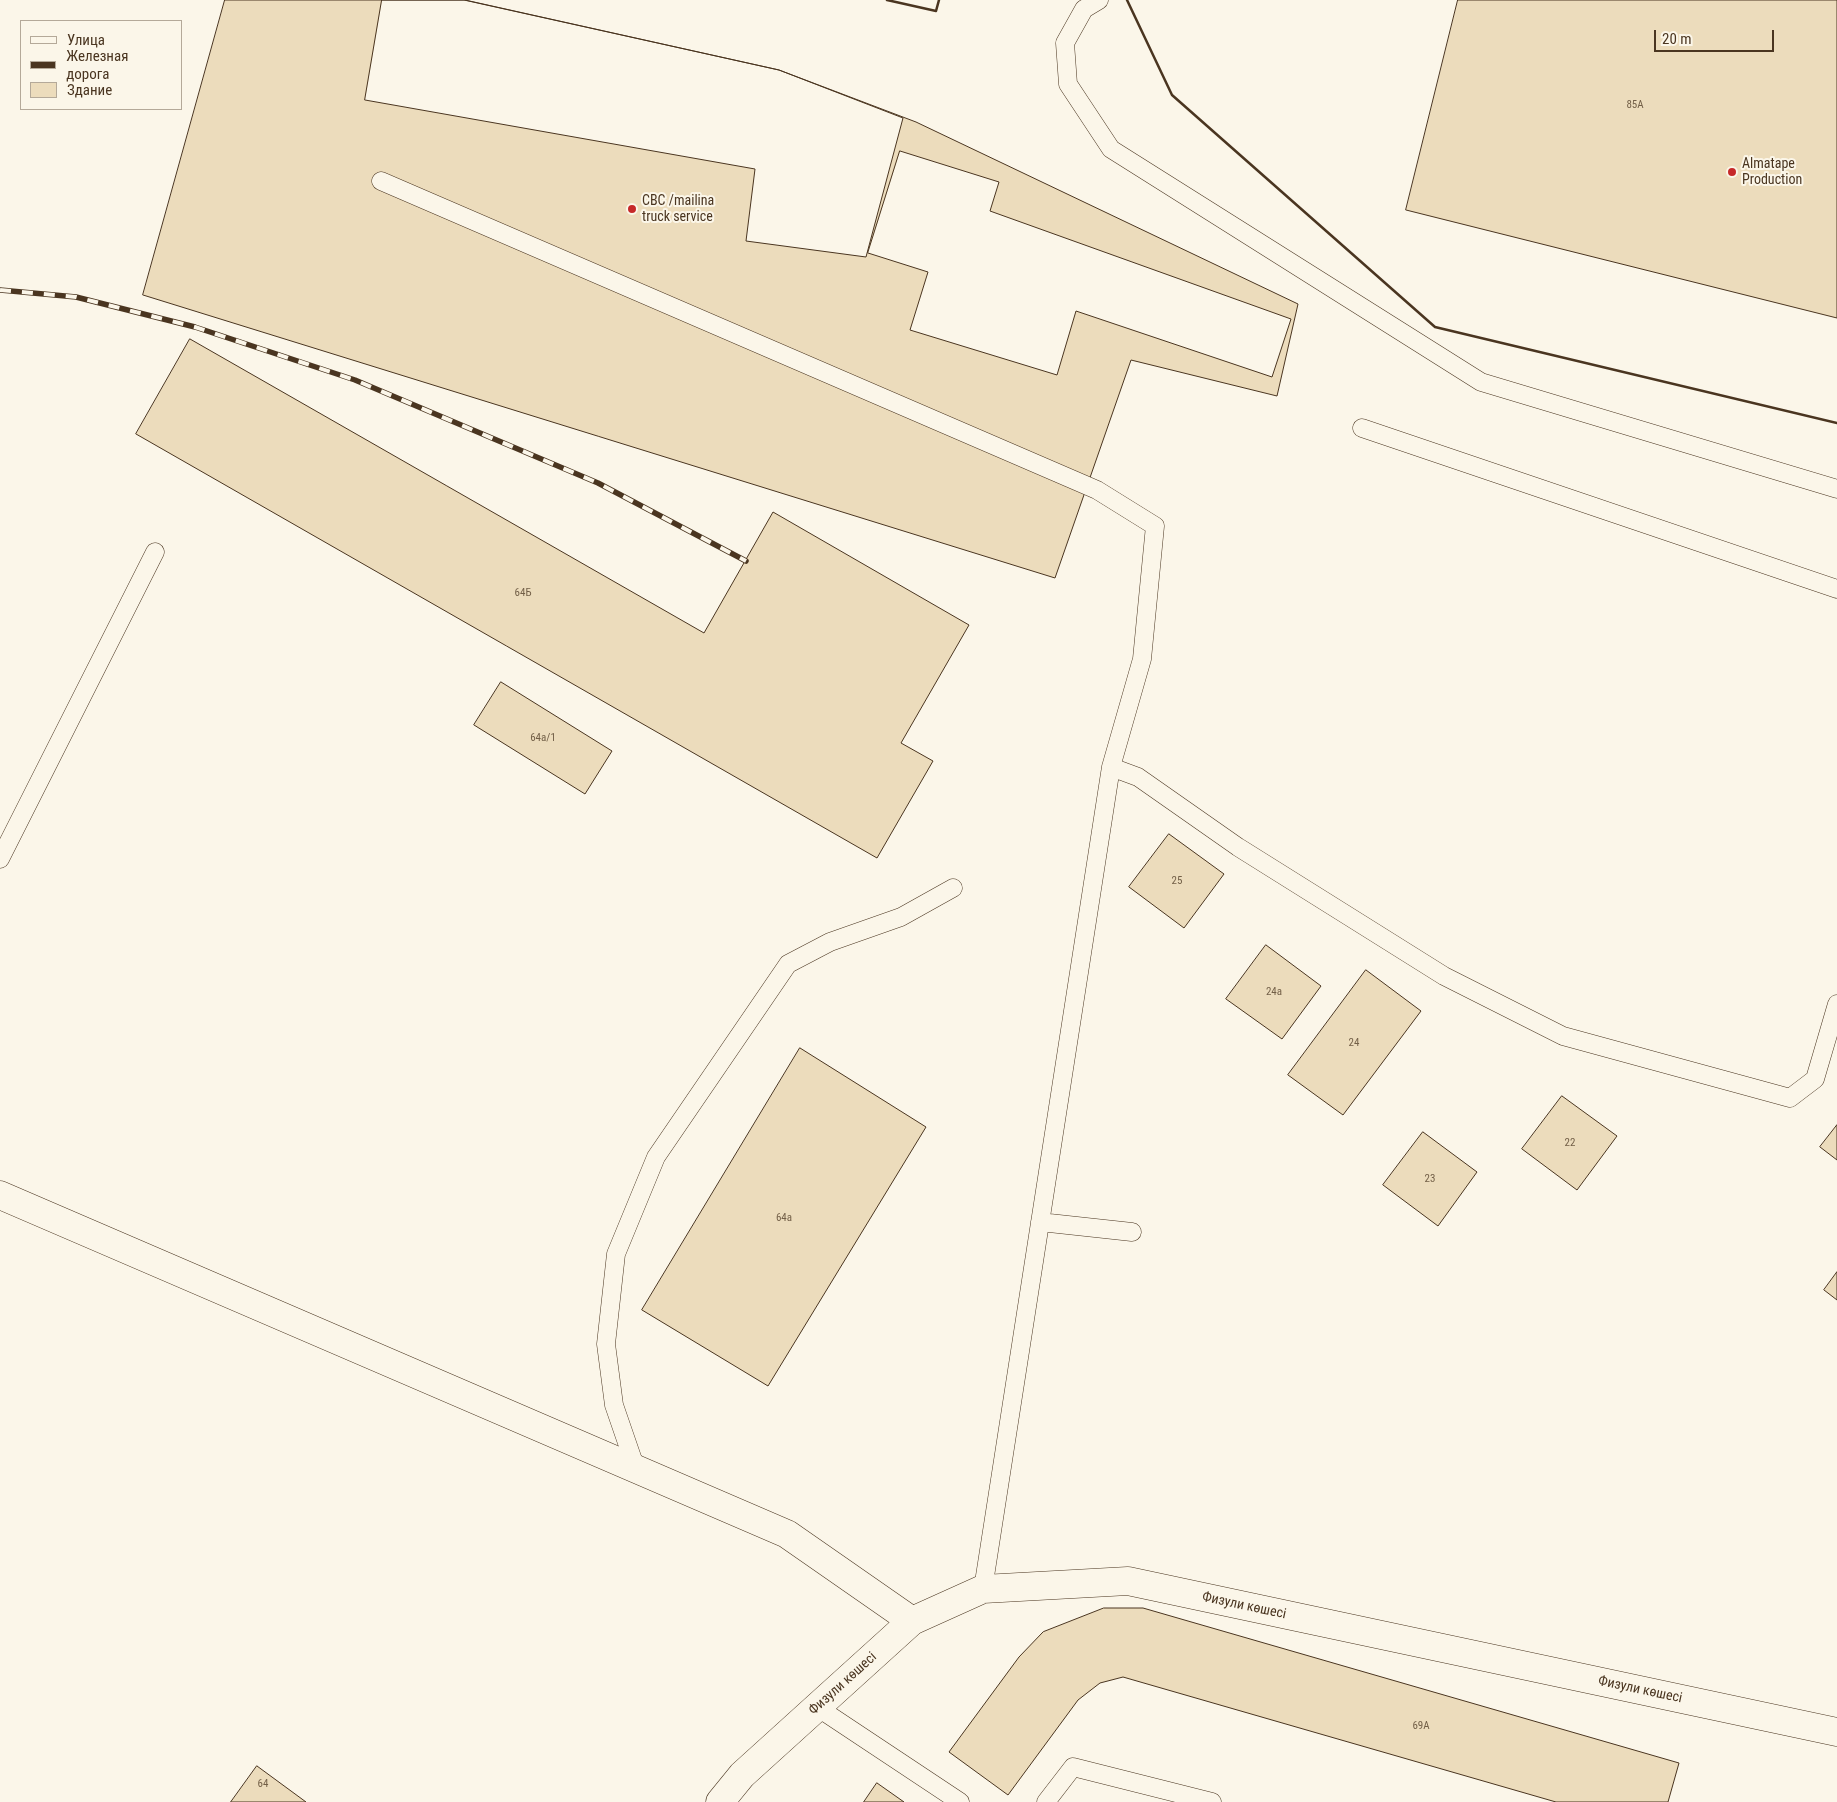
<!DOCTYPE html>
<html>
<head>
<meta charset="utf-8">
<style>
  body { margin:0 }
  #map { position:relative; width:1837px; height:1802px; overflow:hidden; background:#fbf6e9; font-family:"Roboto Condensed",sans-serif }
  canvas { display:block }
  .legend { position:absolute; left:20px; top:20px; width:162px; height:90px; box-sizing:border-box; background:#fbf6e9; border:1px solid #b4a999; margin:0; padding:6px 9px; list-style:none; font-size:15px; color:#4a3520 }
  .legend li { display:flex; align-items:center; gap:10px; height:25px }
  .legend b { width:25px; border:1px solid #b4a999 }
  .scale { position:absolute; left:1654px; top:30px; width:120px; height:22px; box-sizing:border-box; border:2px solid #4a3520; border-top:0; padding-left:6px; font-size:15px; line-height:18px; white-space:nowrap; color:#4a3520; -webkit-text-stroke:4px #fbf6e9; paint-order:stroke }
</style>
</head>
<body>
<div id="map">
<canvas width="1837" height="1802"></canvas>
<ul class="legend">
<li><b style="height:6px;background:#fbf6e9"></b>Улица</li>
<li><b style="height:6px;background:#4a3520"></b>Железная дорога</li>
<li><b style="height:14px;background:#ecdcbc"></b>Здание</li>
</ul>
<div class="scale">20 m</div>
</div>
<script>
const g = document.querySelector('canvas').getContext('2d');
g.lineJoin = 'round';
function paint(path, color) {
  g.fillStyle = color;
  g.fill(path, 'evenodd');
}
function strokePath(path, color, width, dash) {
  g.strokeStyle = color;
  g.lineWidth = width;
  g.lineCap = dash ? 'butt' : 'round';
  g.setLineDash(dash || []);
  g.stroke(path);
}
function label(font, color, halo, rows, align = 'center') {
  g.font = font + ' "Roboto Condensed",sans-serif';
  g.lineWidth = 4;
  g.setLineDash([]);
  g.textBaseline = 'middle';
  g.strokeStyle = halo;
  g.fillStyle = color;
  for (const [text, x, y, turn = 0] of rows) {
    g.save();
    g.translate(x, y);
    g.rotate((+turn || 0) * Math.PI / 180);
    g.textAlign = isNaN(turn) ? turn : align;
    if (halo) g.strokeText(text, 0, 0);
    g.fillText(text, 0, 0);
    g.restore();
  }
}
const building = new Path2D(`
  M 225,0 L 465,0 L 779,70 L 916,122 L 1298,304 L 1277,396 L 1131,360 L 1055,578 L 143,295 Z
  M 382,0 L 464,0 L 779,70 L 903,118 L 866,257 L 746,241 L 755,169 L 365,100 Z
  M 1458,0 L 1837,0 L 1837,318 L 1406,210 Z
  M 900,151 L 999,182 L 990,211 L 1291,319 L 1272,377 L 1076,311 L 1057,375 L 910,330 L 928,272 L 868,253 Z
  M 190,339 L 704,633 L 773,512 L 969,625 L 901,743 L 933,761 L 877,858 L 136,434 Z
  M 501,682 L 612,751 L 585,794 L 474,725 Z
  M 1169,834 L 1224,874 L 1184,928 L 1129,887 Z
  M 1266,945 L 1321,986 L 1282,1039 L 1226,999 Z
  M 1366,970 L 1421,1011 L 1343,1115 L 1288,1075 Z
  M 800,1048 L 926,1127 L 768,1386 L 642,1310 Z
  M 1562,1096 L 1617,1136 L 1577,1190 L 1522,1149 Z
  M 1837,1125 L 1837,1160 L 1820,1147 Z
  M 1423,1132 L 1477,1172 L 1438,1226 L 1383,1185 Z
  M 1837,1272 L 1837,1300 L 1824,1290 Z
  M 1104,1608 L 1143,1608 L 1679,1763 L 1668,1802 L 1556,1802 L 1123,1677 L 1100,1683 L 1078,1700 L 1008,1795 L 949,1752 L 1019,1657 L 1043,1632 Z
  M 257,1766 L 306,1802 L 231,1802 Z
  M 877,1783 L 904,1802 L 864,1802 Z`);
paint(building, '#ecdcbc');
strokePath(building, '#4a3520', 1);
const lane = new Path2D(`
  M 1099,0 L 1084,9 L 1065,43 L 1068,84 L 1111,149 L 1481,382 L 1837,489
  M 381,181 L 1097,490 L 1155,526 L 1142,659 L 1111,767 L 983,1589
  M 1362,428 L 1837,589
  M 1111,767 L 1138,777 L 1238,847 L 1444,976 L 1563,1036 L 1790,1098 L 1815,1079 L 1837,1004
  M 0,859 L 155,552
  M 1040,1222 L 1132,1232
  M 636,1469 L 614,1405 L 606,1344 L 616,1254 L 656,1157 L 788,964 L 830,942 L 901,917 L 953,888
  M 817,1707 L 960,1802
  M 1046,1802 L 1073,1767 L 1212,1802`);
const street = new Path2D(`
  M 0,1195 L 787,1534 L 912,1621`);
const secondary = new Path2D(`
  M 720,1802 L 742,1775 L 912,1621 L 983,1589 L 1128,1581 L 1837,1732`);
strokePath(lane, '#4a3520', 19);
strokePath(street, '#4a3520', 29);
strokePath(secondary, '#4a3520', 29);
strokePath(lane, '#fbf6e9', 18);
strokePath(street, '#fbf6e9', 28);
strokePath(secondary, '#fbf6e9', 28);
const rail = new Path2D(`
  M 0,290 L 76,297 L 195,327 L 355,380 L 598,483 L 746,561`);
strokePath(rail, '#4a3520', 5.5);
strokePath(rail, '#fbf6e9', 4, [11]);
strokePath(new Path2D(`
  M 887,0 L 936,11 L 939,0
  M 1127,0 L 1172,95 L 1435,327 L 1837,423`), '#4a3520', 2.5);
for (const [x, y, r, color] of [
  [1732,172,5,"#c62828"],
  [632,209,5,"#c62828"]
]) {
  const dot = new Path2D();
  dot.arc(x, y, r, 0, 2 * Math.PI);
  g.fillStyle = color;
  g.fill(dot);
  strokePath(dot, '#fbf6e9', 2);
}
label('11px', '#725f47', null, [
  ["85А",1635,105],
  ["64Б",523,593],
  ["64а/1",543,738],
  ["25",1177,881],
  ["24а",1274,992],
  ["24",1354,1043],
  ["22",1570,1143],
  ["23",1430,1179],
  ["64а",784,1218],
  ["69А",1421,1726],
  ["64",263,1784]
]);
label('14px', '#4a3520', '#fbf6e9', [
  ["Almatape",1742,164],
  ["Production",1742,180],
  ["CBC /mailina",642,201],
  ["truck service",642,217]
], 'left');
label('14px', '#4a3520', '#fbf6e9', [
  ["Физули көшесі",1244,1606,12],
  ["Физули көшесі",843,1684,-42],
  ["Физули көшесі",1640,1690,12]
]);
</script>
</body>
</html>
